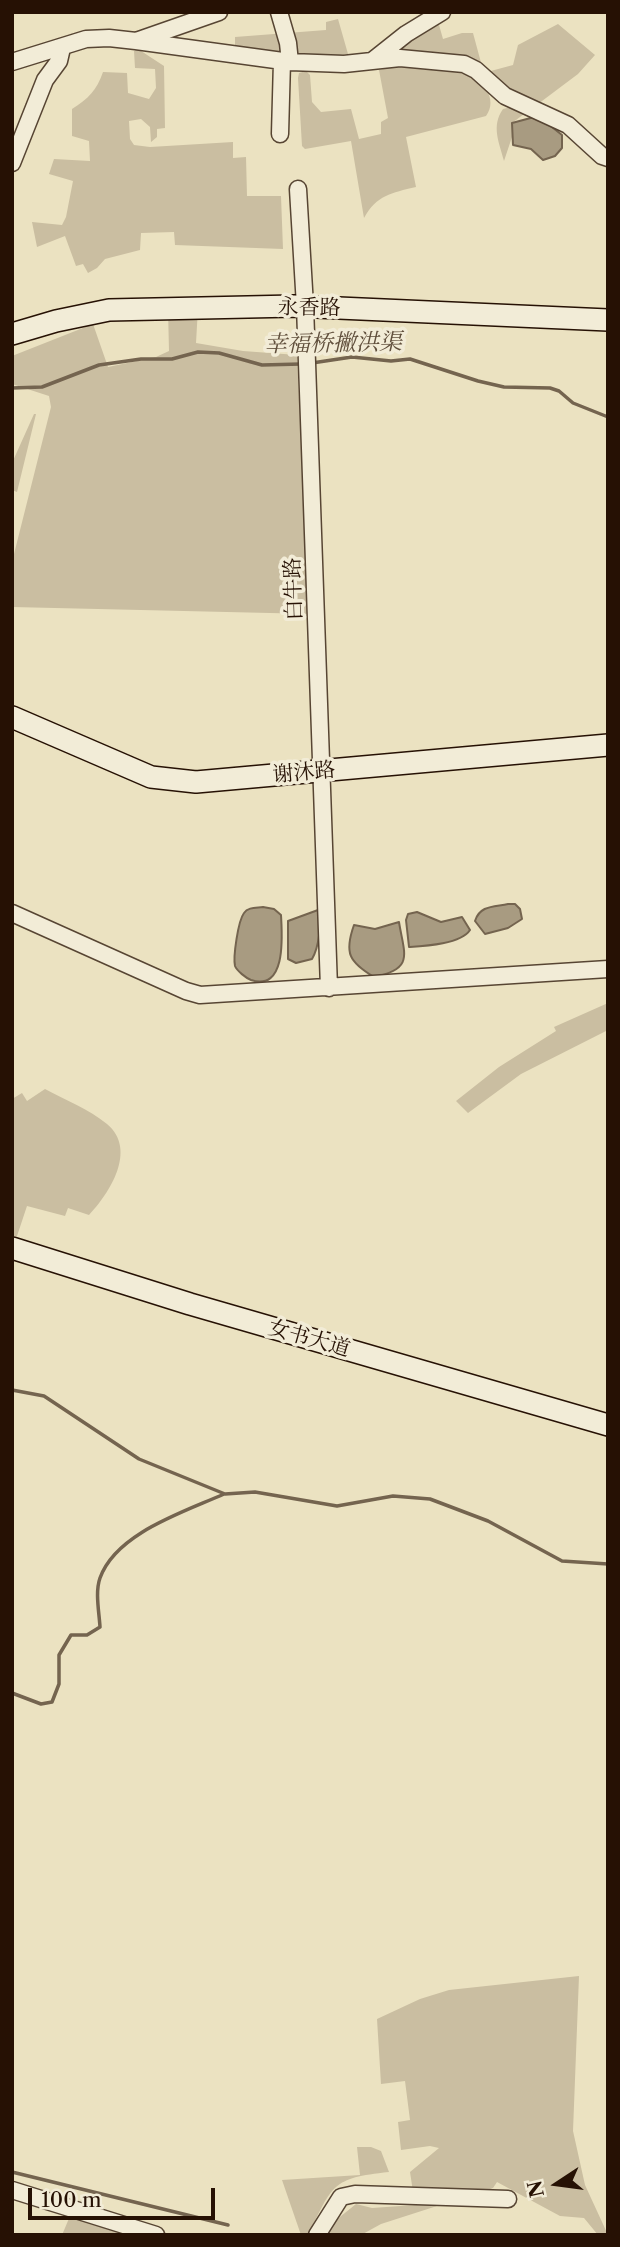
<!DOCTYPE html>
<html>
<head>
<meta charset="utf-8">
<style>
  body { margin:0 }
  #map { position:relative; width:620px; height:2247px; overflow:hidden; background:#ebe2c1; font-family:"Libre Caslon Text",serif }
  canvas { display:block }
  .frame { position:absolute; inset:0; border:14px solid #261104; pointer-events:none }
  .north { position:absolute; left:522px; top:2149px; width:70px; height:70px; -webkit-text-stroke:5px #f2ecd7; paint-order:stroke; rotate:257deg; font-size:19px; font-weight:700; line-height:28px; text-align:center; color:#261104 }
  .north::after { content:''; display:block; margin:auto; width:24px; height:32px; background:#261104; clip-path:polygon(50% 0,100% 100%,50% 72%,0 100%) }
  .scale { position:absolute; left:28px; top:2188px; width:187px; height:32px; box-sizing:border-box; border:4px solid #261104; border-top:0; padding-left:9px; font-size:21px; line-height:24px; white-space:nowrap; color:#261104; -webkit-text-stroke:5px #f2ecd7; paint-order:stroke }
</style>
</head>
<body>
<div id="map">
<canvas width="620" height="2247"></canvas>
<div class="frame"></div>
<div class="north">N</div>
<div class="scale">100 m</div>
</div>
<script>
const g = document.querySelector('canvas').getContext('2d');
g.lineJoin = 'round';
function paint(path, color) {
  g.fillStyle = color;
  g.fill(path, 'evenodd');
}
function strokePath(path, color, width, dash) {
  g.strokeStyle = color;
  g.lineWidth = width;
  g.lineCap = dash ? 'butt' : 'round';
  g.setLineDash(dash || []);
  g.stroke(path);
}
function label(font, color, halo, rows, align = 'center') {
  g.font = font + ' "Libre Caslon Text","Noto Serif SC",serif';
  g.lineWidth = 7;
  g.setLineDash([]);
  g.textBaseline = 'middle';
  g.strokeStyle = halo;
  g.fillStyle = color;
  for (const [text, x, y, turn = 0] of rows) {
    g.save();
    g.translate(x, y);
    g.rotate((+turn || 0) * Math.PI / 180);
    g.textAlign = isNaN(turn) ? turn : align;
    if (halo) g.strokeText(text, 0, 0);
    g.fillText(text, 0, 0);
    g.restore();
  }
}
paint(new Path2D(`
  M 437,18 L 443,39 L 462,33 L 473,33 L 483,70 L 487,72 L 513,65 L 518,45 L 558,24 L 595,55 L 578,74 L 534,107 L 459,58 L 434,53 L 384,57 Z
  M 338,19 L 348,54 C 309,60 273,53 235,45 L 235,37 L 326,30 L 326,22 Z
  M 138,49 L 164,66 L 165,128 L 157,129 L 157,137 L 151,142 L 150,127 L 141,119 L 129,121 L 130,139 L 134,145 L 150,147 L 233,142 L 233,158 L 246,157 L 247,196 L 281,196 L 283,249 L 175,245 L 174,232 L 141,233 L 140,250 L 105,259 L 97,268 L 88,273 L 83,264 L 76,266 L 65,236 L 37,247 L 32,222 L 62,225 L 66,217 L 73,181 L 49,174 L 54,159 L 90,161 L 89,141 L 72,136 L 72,109 C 88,99 97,90 103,72 L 127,73 L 128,93 L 149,99 L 156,88 L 155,69 L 135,68 L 134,51 Z
  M 407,64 C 424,66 450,66 464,72 C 482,78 499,99 486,116 L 406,137 L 416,187 C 391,193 377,195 364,218 L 351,141 L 305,149 L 302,146 L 298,78 L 299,73 L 306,71 L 310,75 L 312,102 L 321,112 L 351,109 L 359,139 L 381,134 L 381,122 L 388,118 L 379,70 Z
  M 511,107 L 519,109 L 524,114 L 512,123 L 512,137 L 504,161 C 499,142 491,126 503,109 Z
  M 198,308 L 196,343 L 243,351 L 297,355 L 299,400 L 318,401 L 313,614 L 12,607 L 12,562 L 51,407 L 49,396 L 12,384 L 12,356 L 93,324 L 108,367 L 156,357 L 169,351 L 168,309 Z
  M 34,414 L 36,414 L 17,492 L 12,490 L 12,463 Z
  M 608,1003 L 608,1030 L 521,1074 L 468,1113 L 456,1101 L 499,1067 L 556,1031 L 554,1027 Z
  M 45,1089 C 65,1100 89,1109 107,1124 C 138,1150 109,1194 89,1215 L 68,1208 L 65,1216 L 27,1206 L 17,1236 L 14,1236 L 12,1099 L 22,1093 L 27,1101 Z
  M 579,1976 L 573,2131 L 585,2185 L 608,2235 L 598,2235 L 584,2218 L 560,2216 L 497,2182 L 493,2188 L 381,2224 L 361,2235 L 323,2235 L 325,2229 L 356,2204 L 372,2208 L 415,2205 L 410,2172 L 439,2148 L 430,2146 L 401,2150 L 398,2122 L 410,2120 L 405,2081 L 381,2084 L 377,2019 L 420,1999 L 449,1990 Z
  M 357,2147 L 371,2147 L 381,2151 L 389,2172 C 331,2178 333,2185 308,2235 L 301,2235 L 282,2180 L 360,2175 Z
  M 73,2209 L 159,2235 L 62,2235 Z`), '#cabea1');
const water = new Path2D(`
  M 538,116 L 562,135 L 562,148 L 555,156 L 543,160 L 531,149 L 513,145 L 512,123 Z
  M 508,904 L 515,904 L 520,909 L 522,919 L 508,928 L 485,934 L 475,921 C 480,905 494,907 508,904 Z
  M 263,907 L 274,909 L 281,915 C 282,934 287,992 251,980 C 246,978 237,971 235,966 C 233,957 238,921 244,913 C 248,907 256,908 263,907 Z
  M 318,910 C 322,923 319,947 312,959 L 296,963 L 288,959 L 288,921 Z
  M 417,912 L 441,922 L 462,917 L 470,930 C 461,944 425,946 409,947 L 406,920 L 408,914 Z
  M 399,922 C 404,954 415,969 374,977 C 349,962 344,953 354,925 L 375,929 Z`);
paint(water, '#a89b81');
strokePath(water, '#74644f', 2);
strokePath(new Path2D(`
  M 312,363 L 352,357 L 391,361 L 410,359 L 478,381 L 504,387 L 550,388 L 559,391 L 573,403 L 608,417
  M 12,388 L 42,387 L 99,365 L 141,359 L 172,359 L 198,352 L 219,353 L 262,365 L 301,364
  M 12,1390 L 44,1396 L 139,1459 L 225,1494 L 255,1492 L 337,1506 L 393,1496 L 430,1499 L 488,1521 L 562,1561 L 608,1564
  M 12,1693 L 41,1704 L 52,1702 L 59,1684 L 59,1655 L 71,1635 L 87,1635 L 100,1627 C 99,1611 95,1592 100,1578 C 116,1533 184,1512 224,1494
  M 12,2172 L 228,2225`), '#74644f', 3.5);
const street = new Path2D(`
  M 279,12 L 288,43 L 290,62
  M 136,41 L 290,62 L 344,64 L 400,58 L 464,64 L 476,70 L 505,96 L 568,125 L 602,156 L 608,158
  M 372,61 L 406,34 L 442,12
  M 12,62 L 86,39 L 109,38 L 136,41 L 219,12
  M 280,134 L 282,61
  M 12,163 L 45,80 L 59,61 L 62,48
  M 298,189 L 305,306 L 329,988
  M 12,913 L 186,991 L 200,995 L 608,969
  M 12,2190 L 156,2235
  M 317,2235 L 341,2197 L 355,2194 L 508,2199`);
const secondary = new Path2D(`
  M 12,334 L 56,321 L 109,310 L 294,306 L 608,320
  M 12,717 L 151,777 L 196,782 L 608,745
  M 12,1248 L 190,1304 L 608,1425`);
strokePath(street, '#574533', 19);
strokePath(secondary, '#261104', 24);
strokePath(street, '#f2ecd7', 16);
strokePath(secondary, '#f2ecd7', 21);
label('21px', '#261104', '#f2ecd7', [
  ["永香路",309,308,1],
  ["白牛路",294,589,-92],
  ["谢沐路",304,773,-5],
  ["女书大道",309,1339,16]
]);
label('italic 23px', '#604f3c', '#f2ecd7', [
  ["幸福桥撇洪渠",333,344,-1]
]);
</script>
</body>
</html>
